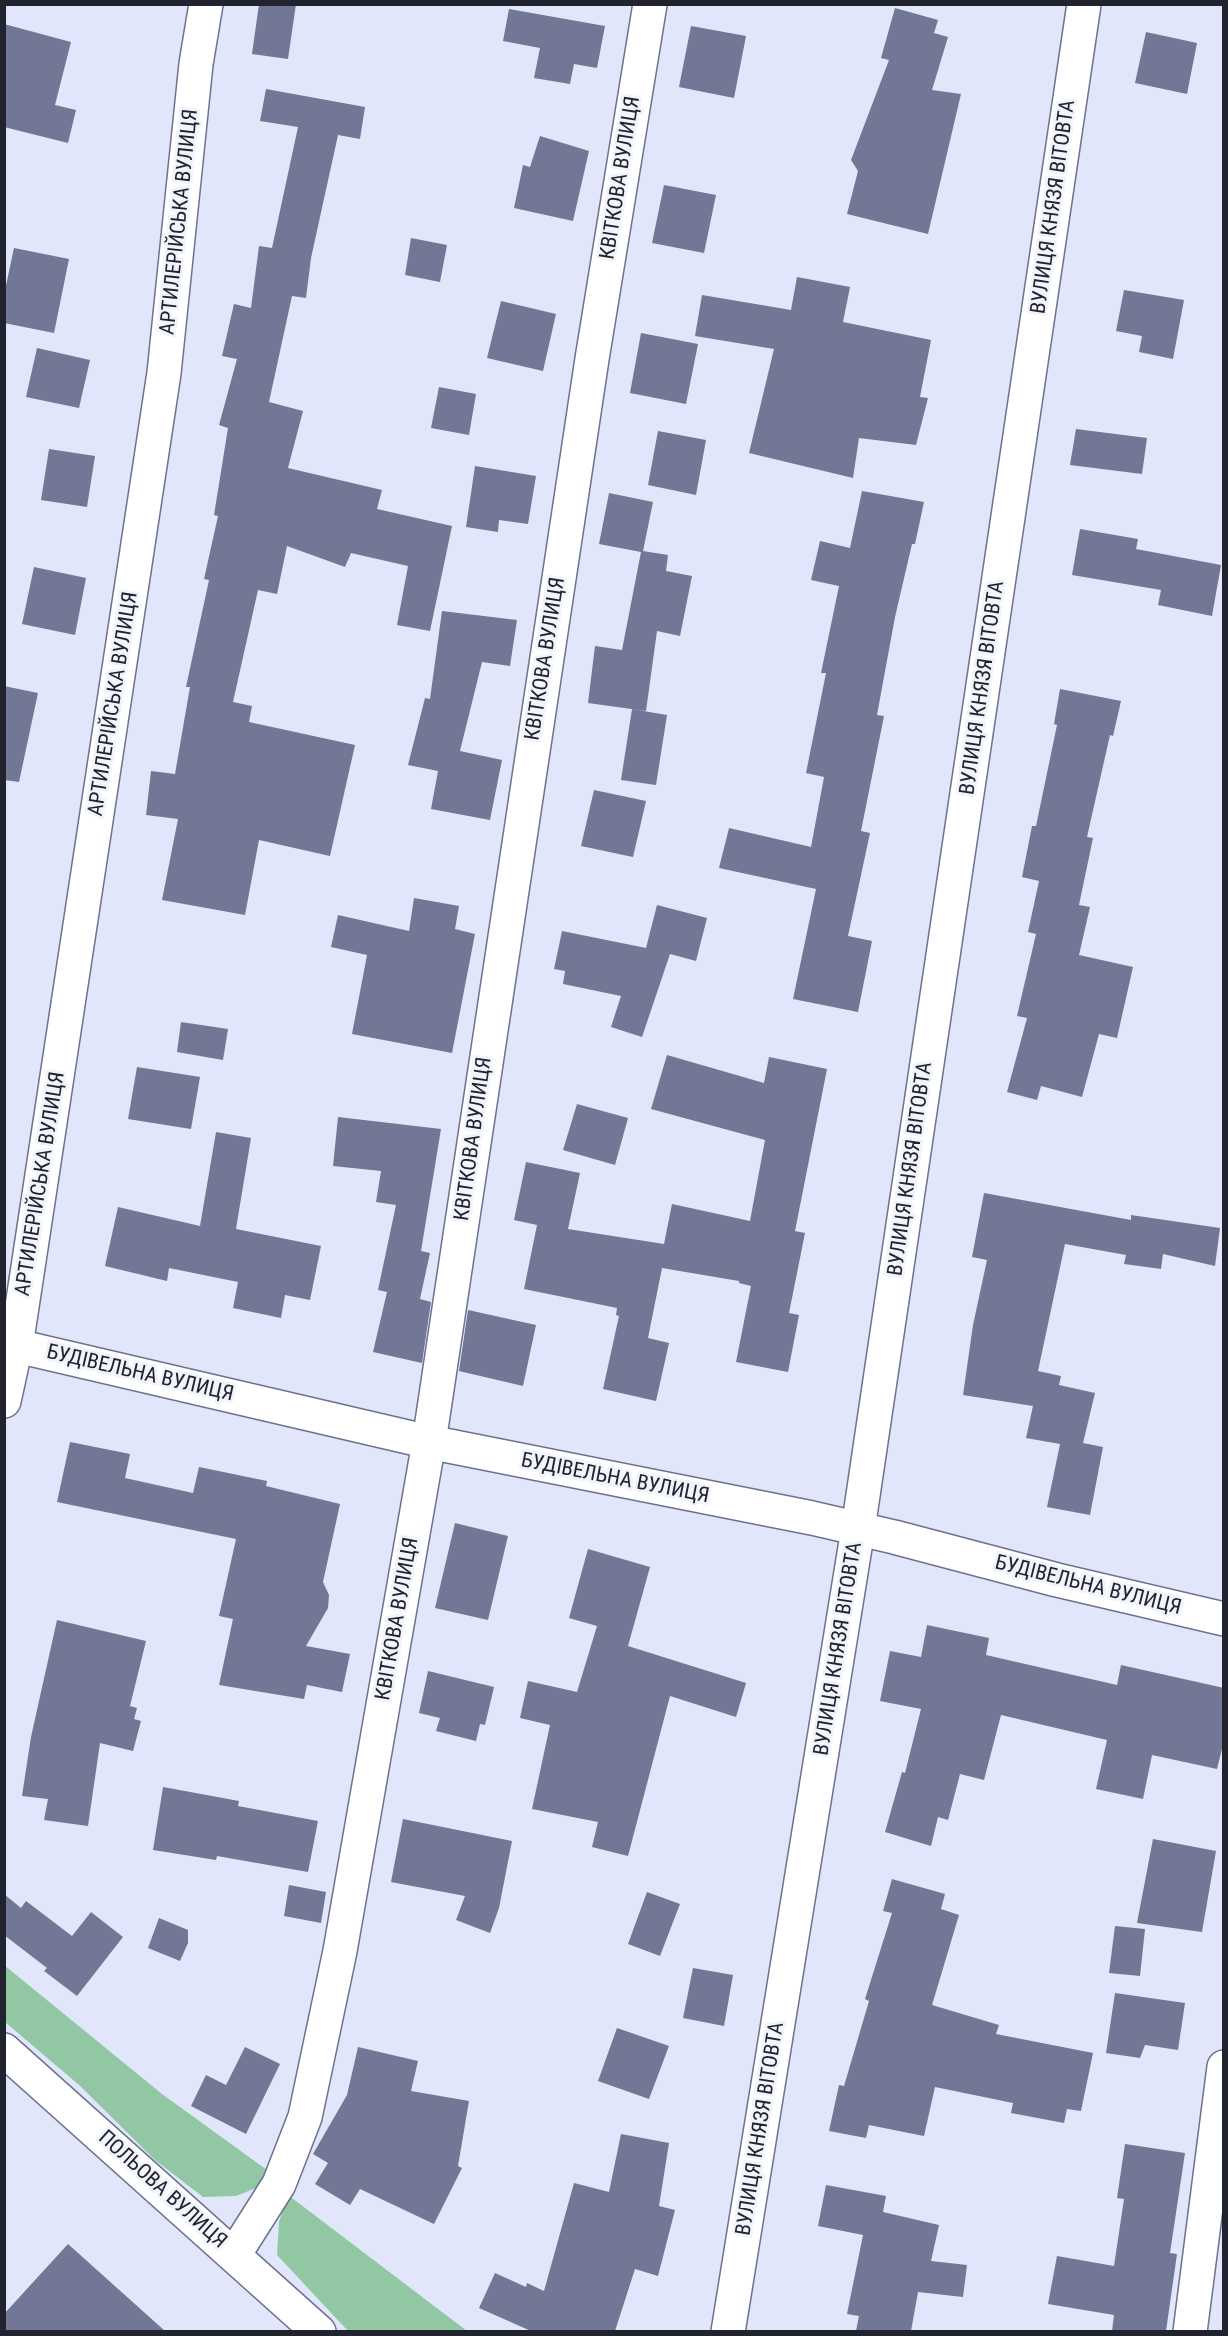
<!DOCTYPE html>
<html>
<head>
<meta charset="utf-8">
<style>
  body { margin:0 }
  #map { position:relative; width:1228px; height:2336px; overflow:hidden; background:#e1e6fa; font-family:"Roboto Condensed",sans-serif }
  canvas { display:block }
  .frame { position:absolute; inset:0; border:6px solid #21232f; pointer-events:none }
</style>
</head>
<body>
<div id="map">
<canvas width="1228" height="2336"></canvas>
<div class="frame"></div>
</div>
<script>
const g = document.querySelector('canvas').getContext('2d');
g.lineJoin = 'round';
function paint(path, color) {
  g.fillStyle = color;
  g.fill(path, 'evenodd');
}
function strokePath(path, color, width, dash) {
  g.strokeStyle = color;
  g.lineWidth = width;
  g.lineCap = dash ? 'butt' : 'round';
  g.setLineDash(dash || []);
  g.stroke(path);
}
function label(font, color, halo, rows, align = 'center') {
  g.font = font + ' "Roboto Condensed",sans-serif';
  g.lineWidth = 6;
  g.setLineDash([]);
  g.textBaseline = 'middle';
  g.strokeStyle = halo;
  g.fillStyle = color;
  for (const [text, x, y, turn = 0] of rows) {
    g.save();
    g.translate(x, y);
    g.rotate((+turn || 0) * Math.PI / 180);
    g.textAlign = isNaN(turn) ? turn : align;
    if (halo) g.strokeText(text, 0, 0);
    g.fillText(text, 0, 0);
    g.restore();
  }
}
paint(new Path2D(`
  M 4,1965 L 162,2094 L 267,2170 L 261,2186 L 236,2196 L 203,2197 L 155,2160 L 79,2085 L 5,2022 Z
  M 288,2195 L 467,2331 L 348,2331 L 277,2255 L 279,2222 Z`), '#91c8a3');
paint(new Path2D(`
  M 259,4 L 296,4 L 288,59 L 252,54 Z
  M 895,8 L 938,20 L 934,33 L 948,37 L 932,90 L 961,94 L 928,234 L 847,214 L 858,171 L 851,160 L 889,60 L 881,58 Z
  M 509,9 L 605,26 L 597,68 L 574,64 L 570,84 L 534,78 L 540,48 L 503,41 Z
  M 4,24 L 71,42 L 55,105 L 76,110 L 68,143 L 4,127 Z
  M 691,26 L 746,36 L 734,98 L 679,87 Z
  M 1146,32 L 1197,43 L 1187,94 L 1135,83 Z
  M 266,89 L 365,107 L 360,139 L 338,135 L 311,258 L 306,298 L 292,296 L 269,402 L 303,411 L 288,468 L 382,490 L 377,509 L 452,526 L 430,631 L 397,625 L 408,566 L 351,553 L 345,567 L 287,546 L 277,594 L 258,590 L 233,702 L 252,706 L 249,722 L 355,745 L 330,856 L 259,840 L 245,915 L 162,900 L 178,819 L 146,815 L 151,771 L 175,774 L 190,687 L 186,687 L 209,580 L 204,579 L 218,516 L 214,515 L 228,428 L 219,425 L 237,359 L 222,356 L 234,304 L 251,308 L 259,246 L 272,248 L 298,127 L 260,121 Z
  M 540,136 L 589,151 L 573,221 L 514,208 L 523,165 L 530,167 Z
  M 664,185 L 716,195 L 704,253 L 652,243 Z
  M 411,238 L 447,245 L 440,282 L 405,275 Z
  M 14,248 L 69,259 L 54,333 L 4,323 L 4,295 Z
  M 797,277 L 850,287 L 843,322 L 931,340 L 920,397 L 928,398 L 916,445 L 859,438 L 853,478 L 749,453 L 774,349 L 695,336 L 702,295 L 791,310 Z
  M 1124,290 L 1184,300 L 1173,359 L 1139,352 L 1142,336 L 1116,331 Z
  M 501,301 L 556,314 L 543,371 L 487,358 Z
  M 641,333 L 698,344 L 686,404 L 630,393 Z
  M 37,348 L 90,360 L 79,408 L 26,397 Z
  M 439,387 L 476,394 L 469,435 L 431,428 Z
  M 1076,429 L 1147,438 L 1142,474 L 1070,465 Z
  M 658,431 L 706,440 L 696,495 L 648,485 Z
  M 49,449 L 95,456 L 87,507 L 41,500 Z
  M 475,466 L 536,476 L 528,524 L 499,520 L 498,532 L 466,527 Z
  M 862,491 L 924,502 L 915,544 L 912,544 L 895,617 L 877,715 L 884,716 L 861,831 L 870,833 L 848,936 L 872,941 L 858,1012 L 793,999 L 816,889 L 719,868 L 729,828 L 811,847 L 824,777 L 806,773 L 826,673 L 821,673 L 839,586 L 811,580 L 820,541 L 850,548 Z
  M 609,493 L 653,502 L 643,551 L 668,555 L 666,571 L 692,576 L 680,636 L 657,631 L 646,711 L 588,703 L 595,646 L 622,650 L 641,552 L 599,544 Z
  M 1080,529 L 1138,539 L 1136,549 L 1221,565 L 1212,616 L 1158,605 L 1161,590 L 1072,575 Z
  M 34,567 L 86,578 L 75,635 L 22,624 Z
  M 442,611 L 517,620 L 510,666 L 482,662 L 460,751 L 502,760 L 490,820 L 431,809 L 438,771 L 408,765 L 425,698 L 430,699 Z
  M 4,686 L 38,693 L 19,782 L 4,780 Z
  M 1060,689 L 1121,701 L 1113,736 L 1110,735 L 1087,837 L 1093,838 L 1079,905 L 1090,907 L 1079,955 L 1133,967 L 1117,1038 L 1099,1034 L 1082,1097 L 1041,1086 L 1037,1100 L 1007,1092 L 1027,1018 L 1017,1016 L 1036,934 L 1028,932 L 1039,881 L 1022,877 L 1032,826 L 1036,826 L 1057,725 L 1054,724 Z
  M 632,709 L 667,715 L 656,785 L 621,780 Z
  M 594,790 L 646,801 L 633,857 L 581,846 Z
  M 414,898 L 459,906 L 455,929 L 475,934 L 452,1053 L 352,1034 L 367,955 L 331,947 L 338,915 L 409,931 Z
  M 657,905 L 707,918 L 696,961 L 670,954 L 642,1037 L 611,1027 L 621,996 L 563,984 L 565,971 L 554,969 L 562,931 L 646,948 Z
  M 181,1022 L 228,1029 L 223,1060 L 177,1052 Z
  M 667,1055 L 764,1083 L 769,1057 L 827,1069 L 795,1231 L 805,1233 L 789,1313 L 799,1315 L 788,1372 L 736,1362 L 751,1286 L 739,1283 L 739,1281 L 662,1268 L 648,1338 L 669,1343 L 656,1401 L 603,1389 L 619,1316 L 616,1315 L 617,1308 L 524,1289 L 537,1225 L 514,1220 L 526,1162 L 580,1173 L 568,1229 L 664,1244 L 672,1204 L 750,1221 L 765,1140 L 651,1109 Z
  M 137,1067 L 200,1077 L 191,1129 L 128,1119 Z
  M 577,1104 L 628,1118 L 615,1165 L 563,1150 Z
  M 338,1117 L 441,1129 L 421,1251 L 430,1253 L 420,1299 L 431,1302 L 422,1363 L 373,1352 L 387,1292 L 378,1290 L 396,1205 L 376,1202 L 381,1171 L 333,1166 Z
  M 216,1132 L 251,1138 L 236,1229 L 321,1246 L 310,1300 L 285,1295 L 281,1318 L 233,1308 L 238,1282 L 169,1268 L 167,1281 L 105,1266 L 118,1207 L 200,1226 Z
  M 984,1193 L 1131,1220 L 1131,1215 L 1220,1228 L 1215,1266 L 1163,1254 L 1161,1269 L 1124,1264 L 1126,1255 L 1065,1244 L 1038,1371 L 1061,1376 L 1059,1385 L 1095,1393 L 1083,1443 L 1103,1447 L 1090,1515 L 1047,1507 L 1060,1444 L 1026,1438 L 1033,1406 L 963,1395 L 973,1325 L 987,1260 L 972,1257 Z
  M 468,1310 L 536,1325 L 523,1386 L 459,1371 Z
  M 70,1442 L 130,1454 L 125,1478 L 193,1493 L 199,1467 L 267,1481 L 266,1486 L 340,1504 L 323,1582 L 329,1595 L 328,1608 L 306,1646 L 350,1654 L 342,1692 L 307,1685 L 304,1699 L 219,1685 L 233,1619 L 219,1616 L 236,1539 L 57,1502 Z
  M 455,1523 L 508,1536 L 488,1620 L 435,1608 Z
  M 588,1549 L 650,1567 L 628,1646 L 746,1683 L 736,1717 L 670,1696 L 628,1856 L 592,1847 L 598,1822 L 532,1809 L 550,1725 L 520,1718 L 528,1681 L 577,1692 L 597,1626 L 569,1618 Z
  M 57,1620 L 146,1641 L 130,1706 L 137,1708 L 134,1719 L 141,1721 L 133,1751 L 100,1743 L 88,1826 L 44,1820 L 48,1799 L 22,1796 L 31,1737 Z
  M 927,1625 L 989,1638 L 986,1655 L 1117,1685 L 1121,1665 L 1224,1688 L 1224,1741 L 1217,1769 L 1152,1755 L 1143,1799 L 1096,1789 L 1107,1740 L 1001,1715 L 984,1780 L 960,1774 L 948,1820 L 938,1817 L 931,1846 L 885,1832 L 902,1772 L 905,1773 L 921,1709 L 880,1701 L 890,1651 L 921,1657 Z
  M 428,1671 L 494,1687 L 485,1725 L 480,1724 L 476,1741 L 436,1731 L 440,1718 L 419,1713 Z
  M 163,1787 L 239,1801 L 238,1806 L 318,1821 L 308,1872 L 217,1856 L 216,1860 L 153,1850 Z
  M 403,1819 L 512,1841 L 499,1908 L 490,1933 L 456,1920 L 465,1896 L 391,1882 Z
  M 1153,1839 L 1216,1851 L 1202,1932 L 1137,1923 Z
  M 892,1879 L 945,1894 L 941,1909 L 959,1915 L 932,2005 L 999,2025 L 996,2034 L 1093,2053 L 1081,2111 L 1067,2109 L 1064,2123 L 1011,2113 L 1013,2103 L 935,2087 L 924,2136 L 869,2125 L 866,2138 L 829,2131 L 839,2085 L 844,2086 L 869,2001 L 865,1999 L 892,1913 L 883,1911 Z
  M 289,1885 L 326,1892 L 321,1923 L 284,1916 Z
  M 647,1892 L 680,1904 L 660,1956 L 628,1944 Z
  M 4,1894 L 21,1908 L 26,1901 L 72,1936 L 91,1912 L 123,1937 L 77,1996 L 44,1971 L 47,1968 L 4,1935 Z
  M 159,1918 L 188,1930 L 188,1943 L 180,1961 L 148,1948 Z
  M 1115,1926 L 1145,1929 L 1140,1976 L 1109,1973 Z
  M 693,1968 L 733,1975 L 724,2026 L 683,2018 Z
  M 1115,1993 L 1185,2003 L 1178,2050 L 1145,2045 L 1140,2058 L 1106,2053 Z
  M 617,2028 L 669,2046 L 649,2099 L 598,2081 Z
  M 245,2047 L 280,2064 L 246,2134 L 191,2106 L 206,2075 L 226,2085 Z
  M 358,2047 L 418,2061 L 411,2091 L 469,2101 L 458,2166 L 462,2168 L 434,2224 L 360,2189 L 350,2205 L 315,2184 L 328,2163 L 313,2154 L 347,2095 Z
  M 621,2134 L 669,2143 L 659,2206 L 675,2210 L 658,2276 L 635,2269 L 615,2331 L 531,2331 L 479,2308 L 495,2273 L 526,2287 L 527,2283 L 544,2291 L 574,2183 L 609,2192 Z
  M 1125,2144 L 1185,2153 L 1170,2253 L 1177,2254 L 1166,2331 L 1112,2331 L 1114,2315 L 1048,2304 L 1057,2256 L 1114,2266 L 1124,2199 L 1117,2198 Z
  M 826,2185 L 886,2196 L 883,2212 L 939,2225 L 931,2261 L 967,2265 L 963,2297 L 918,2292 L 911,2331 L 856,2331 L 859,2316 L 847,2314 L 863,2235 L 818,2226 Z
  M 68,2244 L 165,2331 L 4,2331 L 4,2314 Z`), '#717795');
const minor = new Path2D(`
  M 4,1343 L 429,1442 L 812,1518 L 894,1537 L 1057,1580 L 1224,1619
  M 4,1401 L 16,1346 L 164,373 L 196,64 L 206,4
  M 4,2050 L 319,2332
  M 234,2255 L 279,2184 L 305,2117 L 340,1951 L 429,1442 L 592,359 L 650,4
  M 728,2332 L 858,1529 L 1084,4
  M 1190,2332 L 1224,2067`);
strokePath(minor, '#6c728f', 36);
strokePath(minor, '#fff', 33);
label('21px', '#21232f', '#f2f4fb', [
  ["КВІТКОВА ВУЛИЦЯ",621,178,-81],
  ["ВУЛИЦЯ КНЯЗЯ ВІТОВТА",1054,207,-82],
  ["АРТИЛЕРІЙСЬКА ВУЛИЦЯ",180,222,-84],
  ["КВІТКОВА ВУЛИЦЯ",546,659,-81],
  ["ВУЛИЦЯ КНЯЗЯ ВІТОВТА",983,688,-82],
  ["АРТИЛЕРІЙСЬКА ВУЛИЦЯ",114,704,-81],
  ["КВІТКОВА ВУЛИЦЯ",474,1139,-82],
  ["ВУЛИЦЯ КНЯЗЯ ВІТОВТА",911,1169,-82],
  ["АРТИЛЕРІЙСЬКА ВУЛИЦЯ",41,1184,-81],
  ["БУДІВЕЛЬНА ВУЛИЦЯ",140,1374,13],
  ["БУДІВЕЛЬНА ВУЛИЦЯ",615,1479,11],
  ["БУДІВЕЛЬНА ВУЛИЦЯ",1088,1586,14],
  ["КВІТКОВА ВУЛИЦЯ",398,1619,-80],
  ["ВУЛИЦЯ КНЯЗЯ ВІТОВТА",839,1649,-81],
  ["ВУЛИЦЯ КНЯЗЯ ВІТОВТА",761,2129,-81],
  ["ПОЛЬОВА ВУЛИЦЯ",162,2190,42]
]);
</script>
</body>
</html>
